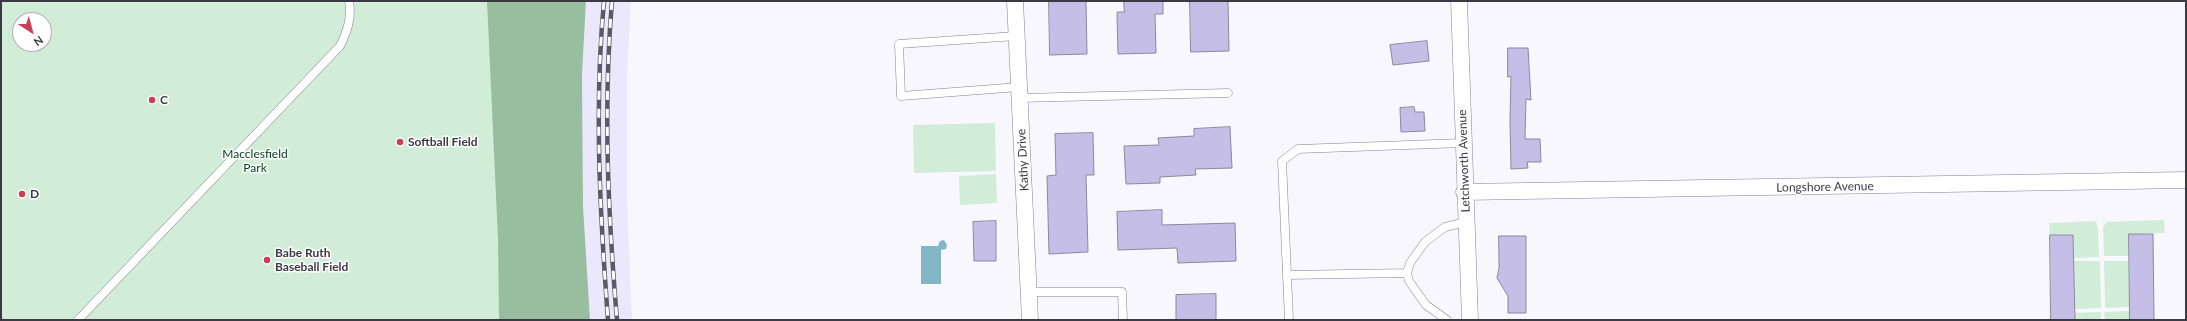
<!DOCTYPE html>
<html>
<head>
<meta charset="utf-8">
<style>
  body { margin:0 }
  #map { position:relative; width:2187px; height:321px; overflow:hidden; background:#f8f7fd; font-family:Lato,sans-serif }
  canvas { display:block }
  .frame { position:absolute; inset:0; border:2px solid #3b3a44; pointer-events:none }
  .north { position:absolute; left:12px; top:12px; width:40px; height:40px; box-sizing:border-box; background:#fff; border:1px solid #b1b0b4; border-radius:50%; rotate:144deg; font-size:11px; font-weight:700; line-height:16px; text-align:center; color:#3b3a44 }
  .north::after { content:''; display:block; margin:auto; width:14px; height:18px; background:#cd3d55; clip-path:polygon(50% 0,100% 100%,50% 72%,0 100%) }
</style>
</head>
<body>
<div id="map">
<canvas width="2187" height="321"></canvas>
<div class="frame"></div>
<div class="north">N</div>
</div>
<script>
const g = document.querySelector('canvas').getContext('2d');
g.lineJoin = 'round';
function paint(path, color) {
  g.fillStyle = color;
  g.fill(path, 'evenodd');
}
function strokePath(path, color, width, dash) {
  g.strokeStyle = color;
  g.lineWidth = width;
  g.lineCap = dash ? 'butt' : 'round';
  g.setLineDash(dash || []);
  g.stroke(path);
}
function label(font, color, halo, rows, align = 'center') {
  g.font = font + ' Lato,sans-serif';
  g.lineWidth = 3;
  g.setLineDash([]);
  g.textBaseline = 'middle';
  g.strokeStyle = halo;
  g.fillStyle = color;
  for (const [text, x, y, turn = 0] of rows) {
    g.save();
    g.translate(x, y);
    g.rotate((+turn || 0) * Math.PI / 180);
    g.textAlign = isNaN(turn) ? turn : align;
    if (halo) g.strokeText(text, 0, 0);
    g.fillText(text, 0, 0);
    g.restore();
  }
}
paint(new Path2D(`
  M 586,1 L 631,1 L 627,73 L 627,202 L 632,320 L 590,320 L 583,206 L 582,75 Z`), '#ebe8fd');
paint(new Path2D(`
  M 1,1 L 494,1 L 508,320 L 1,320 ZM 20,20 L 44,20 L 44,44 L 20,44 Z
  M 995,123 L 996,171 L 914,173 L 913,125 Z
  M 996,174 L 997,203 L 960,205 L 959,176 Z
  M 2164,220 L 2165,233 L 2129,234 L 2129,256 L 2104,256 L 2103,228 L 2106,222 Z
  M 2096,221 L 2098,228 L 2099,257 L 2074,258 L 2073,235 L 2050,235 L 2049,223 Z
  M 2074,261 L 2100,261 L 2101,308 L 2075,309 Z
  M 2104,261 L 2129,261 L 2130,307 L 2105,308 Z
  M 2130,311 L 2130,320 L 2105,320 L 2104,312 Z
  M 2101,312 L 2101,320 L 2075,320 L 2075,313 Z`), '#d2edd7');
paint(new Path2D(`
  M 487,1 L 586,1 L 582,75 L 583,206 L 590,320 L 499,320 L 498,239 Z`), '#98bd9f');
paint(new Path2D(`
  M 944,240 L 947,245 L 946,249 L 941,250 L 941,284 L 921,284 L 921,246 L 938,246 L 940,241 Z`), '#82b6c5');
const building = new Path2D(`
  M 1049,1 L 1086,1 L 1087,54 L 1050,55 Z
  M 1124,1 L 1163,1 L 1163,14 L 1155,14 L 1156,53 L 1118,54 L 1117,12 L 1124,12 Z
  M 1190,1 L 1228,1 L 1229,51 L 1191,52 Z
  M 1427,41 L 1429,61 L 1393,65 L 1390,45 Z
  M 1508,48 L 1528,48 L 1531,100 L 1526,99 L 1525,139 L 1540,139 L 1541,162 L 1527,162 L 1528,168 L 1511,169 L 1510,121 L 1511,76 L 1508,77 Z
  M 1414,107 L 1415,112 L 1424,112 L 1425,131 L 1401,132 L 1400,108 Z
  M 1230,127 L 1232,168 L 1195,169 L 1196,175 L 1160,177 L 1160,183 L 1126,184 L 1124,146 L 1159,145 L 1158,138 L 1194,136 L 1194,129 Z
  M 1093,133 L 1094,175 L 1086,175 L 1088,252 L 1049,254 L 1047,176 L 1056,175 L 1055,134 Z
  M 1162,210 L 1162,225 L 1235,223 L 1236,261 L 1178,263 L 1177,248 L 1118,250 L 1117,212 Z
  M 996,221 L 996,261 L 974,261 L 973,222 Z
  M 2129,234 L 2153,234 L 2154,320 L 2130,320 Z
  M 2050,235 L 2073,235 L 2075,320 L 2051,320 Z
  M 1499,236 L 1526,236 L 1526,313 L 1508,313 L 1508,296 L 1497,278 L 1499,268 Z
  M 1216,294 L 1216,320 L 1176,320 L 1176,295 Z`);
paint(building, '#c5bee7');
strokePath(building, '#8b879f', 1);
const lane = new Path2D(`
  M 1016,36 L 899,44 L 901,96 L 1019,87
  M 1020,98 L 1228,93
  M 1287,275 L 1407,273
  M 1029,292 L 1122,292 L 1123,320
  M 78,320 L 340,46 C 347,32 352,18 349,1
  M 1289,320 L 1282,161 L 1298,149 L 1463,143
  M 1447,320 L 1426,305 L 1409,281 L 1407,273 L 1410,263 L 1425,242 L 1445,227 L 1466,222`);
const street = new Path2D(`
  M 1015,1 L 1030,320
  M 1459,1 L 1470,320
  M 1464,192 L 2186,180`);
strokePath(lane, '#837f97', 9);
strokePath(street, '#837f97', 17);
strokePath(lane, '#fff', 8);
strokePath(street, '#fff', 16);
const rail = new Path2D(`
  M 604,1 C 594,107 600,214 608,320
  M 612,1 C 603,107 608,214 617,320`);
strokePath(rail, '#5b5a64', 4.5);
strokePath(rail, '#fff', 3, [9]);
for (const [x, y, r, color] of [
  [152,100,4,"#cd3d55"],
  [400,142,4,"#cd3d55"],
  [22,194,4,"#cd3d55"],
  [267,260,4,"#cd3d55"]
]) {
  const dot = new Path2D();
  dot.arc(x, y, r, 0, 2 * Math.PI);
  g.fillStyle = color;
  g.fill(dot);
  strokePath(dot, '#fff', 1.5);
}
label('bold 12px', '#3b3a44', '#fff', [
  ["C",160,100],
  ["Softball Field",408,142],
  ["D",30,194],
  ["Babe Ruth",275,253],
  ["Baseball Field",275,267]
], 'left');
label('12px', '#04431d', '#fff', [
  ["Macclesfield",255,154],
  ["Park",255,168]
]);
label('12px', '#3b3a44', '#fff', [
  ["Kathy Drive",1023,160,-93],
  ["Letchworth Avenue",1464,161,-92],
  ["Longshore Avenue",1825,187,-1]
]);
</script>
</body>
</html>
